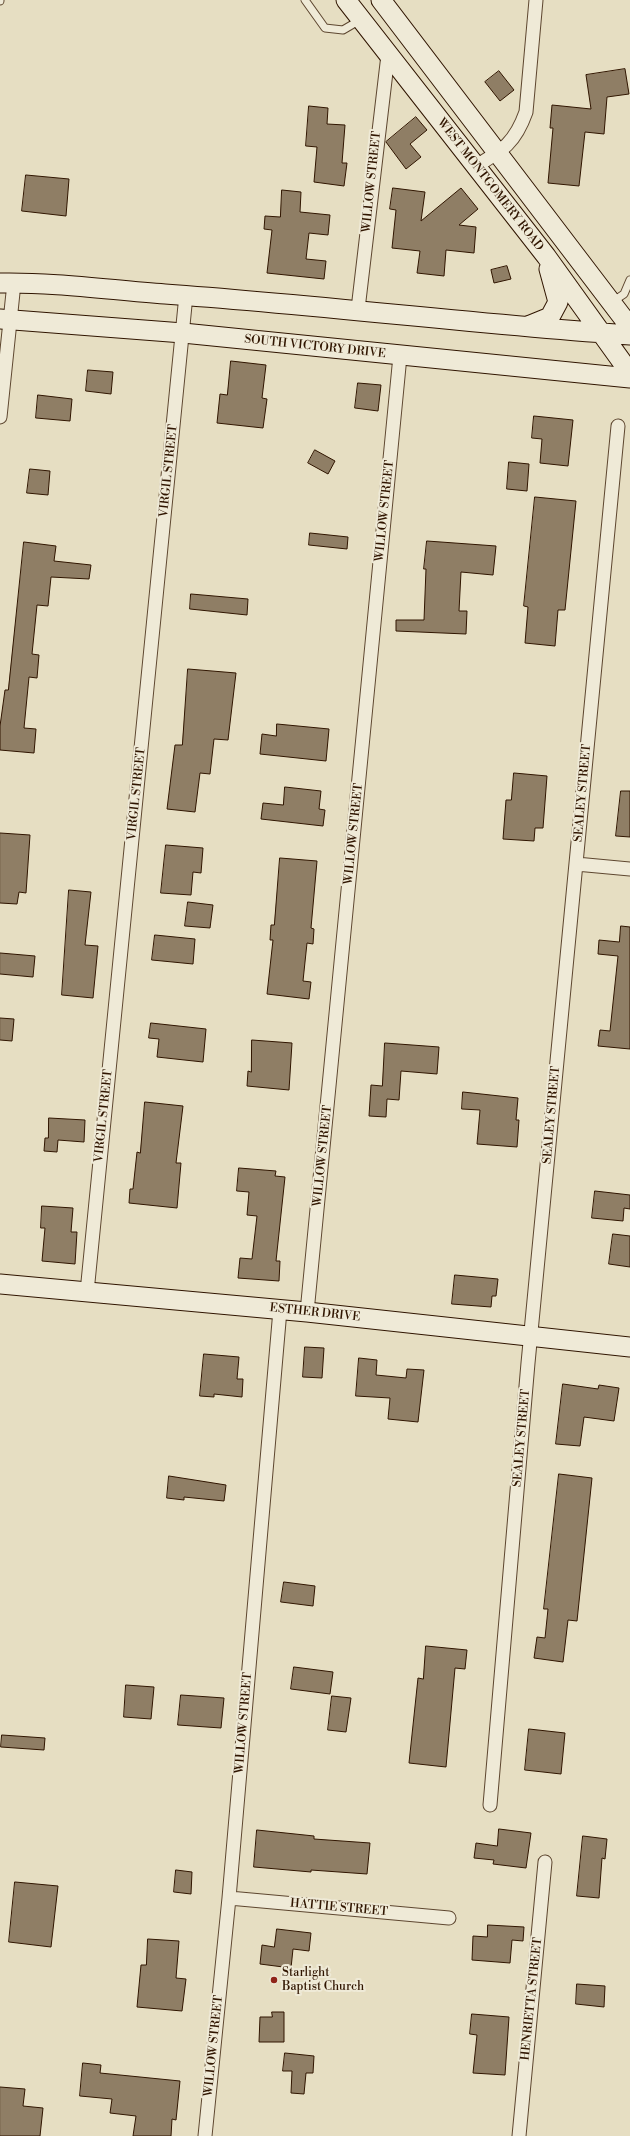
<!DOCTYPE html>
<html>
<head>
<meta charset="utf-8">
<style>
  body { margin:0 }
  canvas { display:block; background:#e6dec2 }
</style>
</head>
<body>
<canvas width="630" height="2136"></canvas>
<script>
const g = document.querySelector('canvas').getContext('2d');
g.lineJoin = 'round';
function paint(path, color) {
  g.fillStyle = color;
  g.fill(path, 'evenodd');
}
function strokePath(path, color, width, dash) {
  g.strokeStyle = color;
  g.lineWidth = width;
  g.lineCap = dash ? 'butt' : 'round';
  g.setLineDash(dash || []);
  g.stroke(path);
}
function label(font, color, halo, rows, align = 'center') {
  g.font = font + ' "Libre Bodoni",serif';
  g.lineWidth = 4;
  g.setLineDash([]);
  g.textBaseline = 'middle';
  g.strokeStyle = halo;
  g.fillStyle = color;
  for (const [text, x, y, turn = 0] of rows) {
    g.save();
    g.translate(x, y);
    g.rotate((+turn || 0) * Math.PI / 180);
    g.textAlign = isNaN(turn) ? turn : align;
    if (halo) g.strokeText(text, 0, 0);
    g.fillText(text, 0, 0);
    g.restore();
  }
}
const building = new Path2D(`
  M 625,69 L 629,94 L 607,97 L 604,134 L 585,132 L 579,186 L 548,183 L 553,128 L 550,128 L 552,105 L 591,109 L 586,75 Z
  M 499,71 L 514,90 L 500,101 L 485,82 Z
  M 309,106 L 328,108 L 327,124 L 345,125 L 342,163 L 347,163 L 344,186 L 314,182 L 317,147 L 306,146 Z
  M 416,117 L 427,130 L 410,144 L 421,157 L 406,169 L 386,142 Z
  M 26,175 L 69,179 L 66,216 L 22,211 Z
  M 393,188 L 425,192 L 421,221 L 461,188 L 478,209 L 459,225 L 476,227 L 474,253 L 446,250 L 444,276 L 417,273 L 420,251 L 392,248 L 396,210 L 390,209 Z
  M 282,190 L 301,192 L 300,212 L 330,215 L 328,235 L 309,233 L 306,259 L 326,261 L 324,279 L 267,273 L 272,230 L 264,229 L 265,216 L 280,217 Z
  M 507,266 L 511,279 L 494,283 L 491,270 Z
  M 231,361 L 266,365 L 262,398 L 267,399 L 263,428 L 217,423 L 220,394 L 227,395 Z
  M 88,370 L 113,372 L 111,394 L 86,391 Z
  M 358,383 L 381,385 L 378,411 L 355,408 Z
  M 38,395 L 72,399 L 70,421 L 36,418 Z
  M 534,416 L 573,420 L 568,466 L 540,463 L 542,439 L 532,438 Z
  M 315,450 L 335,461 L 328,474 L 308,463 Z
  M 509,462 L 529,464 L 527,491 L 507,489 Z
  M 30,469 L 50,471 L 48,495 L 27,493 Z
  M 535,497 L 576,501 L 565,610 L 558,610 L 555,646 L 525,643 L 528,607 L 524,606 Z
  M 310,533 L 348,537 L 347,549 L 309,545 Z
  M 427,541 L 496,546 L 493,575 L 461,572 L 459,611 L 467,611 L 466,634 L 396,631 L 396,620 L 424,620 L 426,569 L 424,569 Z
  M 24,542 L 56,546 L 54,561 L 91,565 L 89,579 L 51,577 L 48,606 L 37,605 L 32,654 L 39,655 L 37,678 L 29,677 L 24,728 L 36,729 L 34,753 L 0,750 L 0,726 L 5,690 L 8,690 Z
  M 191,594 L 248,599 L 247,615 L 190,609 Z
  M 188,669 L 236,673 L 228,740 L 214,739 L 210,774 L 200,773 L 195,812 L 167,809 L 175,745 L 182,745 Z
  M 277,724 L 329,729 L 326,761 L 260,754 L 262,734 L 276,736 Z
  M 514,773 L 547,776 L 543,828 L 535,828 L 534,841 L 503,839 L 506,800 L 511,800 Z
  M 285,787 L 321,791 L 319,809 L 325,810 L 323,826 L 261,819 L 263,803 L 283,805 Z
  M 621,791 L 630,791 L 630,837 L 616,836 Z
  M 0,833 L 30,835 L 26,893 L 19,892 L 17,904 L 0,903 Z
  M 166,845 L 203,848 L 201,873 L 193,872 L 191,895 L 161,893 Z
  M 280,858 L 317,861 L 311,928 L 314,929 L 313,944 L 307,943 L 303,981 L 311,982 L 309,999 L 267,994 L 273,940 L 270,940 L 271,925 L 274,925 Z
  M 69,890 L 91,892 L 85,945 L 98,946 L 93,998 L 62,995 Z
  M 188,902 L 213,905 L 210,928 L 185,926 Z
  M 621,926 L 630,927 L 630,1049 L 598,1046 L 600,1030 L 610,1031 L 618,956 L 598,954 L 599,940 L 619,942 Z
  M 155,935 L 195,939 L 193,964 L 152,960 Z
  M 0,953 L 35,956 L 33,977 L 0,974 Z
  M 0,1018 L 14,1019 L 12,1041 L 0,1040 Z
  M 151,1023 L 206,1029 L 203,1062 L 157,1057 L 159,1039 L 149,1038 Z
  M 252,1040 L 292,1043 L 289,1090 L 247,1086 L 248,1071 L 251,1072 Z
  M 385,1043 L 439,1047 L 437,1074 L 401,1071 L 399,1100 L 387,1099 L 386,1117 L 369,1116 L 371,1085 L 382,1086 Z
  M 463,1092 L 518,1098 L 516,1120 L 519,1120 L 517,1147 L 477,1144 L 480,1110 L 462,1109 Z
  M 145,1102 L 183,1106 L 176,1163 L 181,1163 L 177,1208 L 129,1203 L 130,1189 L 133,1189 L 137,1152 L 140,1153 Z
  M 49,1118 L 85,1120 L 84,1142 L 58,1140 L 57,1152 L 44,1151 L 45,1138 L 48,1138 Z
  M 239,1168 L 276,1171 L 275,1176 L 285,1177 L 276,1261 L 280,1261 L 279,1281 L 238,1278 L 240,1258 L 252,1259 L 257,1216 L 247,1215 L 249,1192 L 237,1191 Z
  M 595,1191 L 630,1195 L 630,1209 L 624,1208 L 623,1221 L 592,1218 Z
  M 42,1206 L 73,1208 L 71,1232 L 77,1232 L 75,1264 L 42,1261 L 45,1228 L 41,1228 Z
  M 613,1234 L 630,1236 L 630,1267 L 609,1264 Z
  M 455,1275 L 498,1279 L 496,1296 L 492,1296 L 491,1307 L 452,1304 Z
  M 305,1347 L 324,1348 L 322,1378 L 303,1377 Z
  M 204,1354 L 239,1357 L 237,1379 L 243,1379 L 242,1397 L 214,1394 L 214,1397 L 200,1396 Z
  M 359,1358 L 377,1360 L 376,1375 L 406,1378 L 407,1369 L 424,1370 L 418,1422 L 388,1419 L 390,1398 L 356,1396 Z
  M 563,1384 L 598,1389 L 599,1385 L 619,1388 L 614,1421 L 584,1417 L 580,1446 L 556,1444 Z
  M 559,1474 L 592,1478 L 577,1621 L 568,1620 L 563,1662 L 534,1658 L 537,1637 L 545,1638 L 548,1609 L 544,1609 Z
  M 169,1476 L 226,1485 L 224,1501 L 184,1497 L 184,1500 L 167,1498 Z
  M 284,1582 L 315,1586 L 313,1606 L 281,1602 Z
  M 426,1646 L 467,1650 L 465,1669 L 455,1668 L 446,1767 L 409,1763 L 418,1678 L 423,1679 Z
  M 294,1667 L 333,1672 L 330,1694 L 291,1689 Z
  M 126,1685 L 154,1687 L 151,1719 L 124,1717 Z
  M 181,1695 L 224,1698 L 221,1728 L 178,1725 Z
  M 332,1696 L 351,1698 L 346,1732 L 328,1730 Z
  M 529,1729 L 565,1733 L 561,1774 L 525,1770 Z
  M 2,1735 L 45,1738 L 44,1750 L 1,1747 Z
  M 499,1829 L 531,1833 L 526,1868 L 493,1864 L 494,1860 L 474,1858 L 476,1843 L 497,1846 Z
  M 257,1830 L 314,1836 L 314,1839 L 370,1843 L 367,1874 L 311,1870 L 311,1872 L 254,1867 Z
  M 583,1836 L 607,1839 L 605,1859 L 602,1858 L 599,1898 L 577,1896 Z
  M 176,1870 L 192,1872 L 191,1894 L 174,1892 Z
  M 15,1882 L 58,1886 L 51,1947 L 9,1942 Z
  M 488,1925 L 524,1927 L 523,1941 L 512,1940 L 510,1963 L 472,1960 L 473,1936 L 487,1937 Z
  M 277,1929 L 311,1933 L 309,1951 L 293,1949 L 291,1968 L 260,1964 L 262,1945 L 274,1947 Z
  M 148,1939 L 179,1941 L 176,1978 L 186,1979 L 182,2011 L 137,2007 L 141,1965 L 146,1965 Z
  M 577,1984 L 605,1986 L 604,2007 L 576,2004 Z
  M 272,2012 L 284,2012 L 284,2042 L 259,2042 L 260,2017 L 272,2017 Z
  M 472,2014 L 509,2017 L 505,2075 L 473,2073 L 477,2035 L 470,2034 Z
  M 285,2053 L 314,2056 L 313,2073 L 306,2073 L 304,2094 L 291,2093 L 292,2071 L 283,2071 Z
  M 83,2063 L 101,2065 L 100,2073 L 180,2081 L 176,2120 L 172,2119 L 171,2136 L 133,2136 L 136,2116 L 110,2113 L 112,2099 L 80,2096 Z
  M 0,2087 L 25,2089 L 23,2106 L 43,2108 L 40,2136 L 0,2136 Z`);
paint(building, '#8f7e65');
strokePath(building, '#301500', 1);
const lane = new Path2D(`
  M 305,0 L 325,28 L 343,30 L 360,20
  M 0,1 L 0,0
  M 612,302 L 624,294 L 630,280`);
const street = new Path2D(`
  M 476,166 C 503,150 515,143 526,112 L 536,0
  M 358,309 L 388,55
  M 0,417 L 14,283
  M 576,864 L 630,869
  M 87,1292 L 186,295
  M 307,1312 L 400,356
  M 490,1805 L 528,1363 L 618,426
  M 229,1898 L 449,1918
  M 205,2136 L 229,1898 L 280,1310
  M 519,2136 L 545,1862`);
const secondary = new Path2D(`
  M 346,0 L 546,256 L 630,373
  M 381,0 L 630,327
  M 0,283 C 55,282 110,290 165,294 C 320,305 475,324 630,335
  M 0,319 L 183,333 L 630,378
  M 528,326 L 550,317 L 558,302 L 549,269
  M 0,1284 L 307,1312 L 630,1347`);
strokePath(lane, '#5e4730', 9);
strokePath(street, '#5e4730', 15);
strokePath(secondary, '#301500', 21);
strokePath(lane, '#efead7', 7);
strokePath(street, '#efead7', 13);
strokePath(secondary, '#efead7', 19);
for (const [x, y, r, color] of [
  [274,1980,4,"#8f2418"]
]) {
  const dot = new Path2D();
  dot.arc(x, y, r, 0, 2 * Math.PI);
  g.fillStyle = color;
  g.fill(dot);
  strokePath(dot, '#efead7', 1.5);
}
label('12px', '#301500', '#efead7', [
  ["WILLOW STREET",372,182,-84],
  ["WEST MONTGOMERY ROAD",490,185,52],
  ["SOUTH VICTORY DRIVE",315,347,6],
  ["VIRGIL STREET",169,471,-84],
  ["WILLOW STREET",385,511,-84],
  ["SEALEY STREET",583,793,-85],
  ["VIRGIL STREET",137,794,-84],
  ["WILLOW STREET",354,834,-84],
  ["SEALEY STREET",552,1115,-85],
  ["VIRGIL STREET",104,1116,-84],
  ["WILLOW STREET",323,1156,-84],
  ["ESTHER DRIVE",315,1313,6],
  ["SEALEY STREET",522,1438,-85],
  ["WILLOW STREET",244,1723,-85],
  ["HATTIE STREET",339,1908,5],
  ["HENRIETTA STREET",532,1999,-84],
  ["WILLOW STREET",214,2046,-84]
]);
label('12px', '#301500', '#efead7', [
  ["Starlight",282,1973],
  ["Baptist Church",282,1987]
], 'left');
</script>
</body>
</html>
